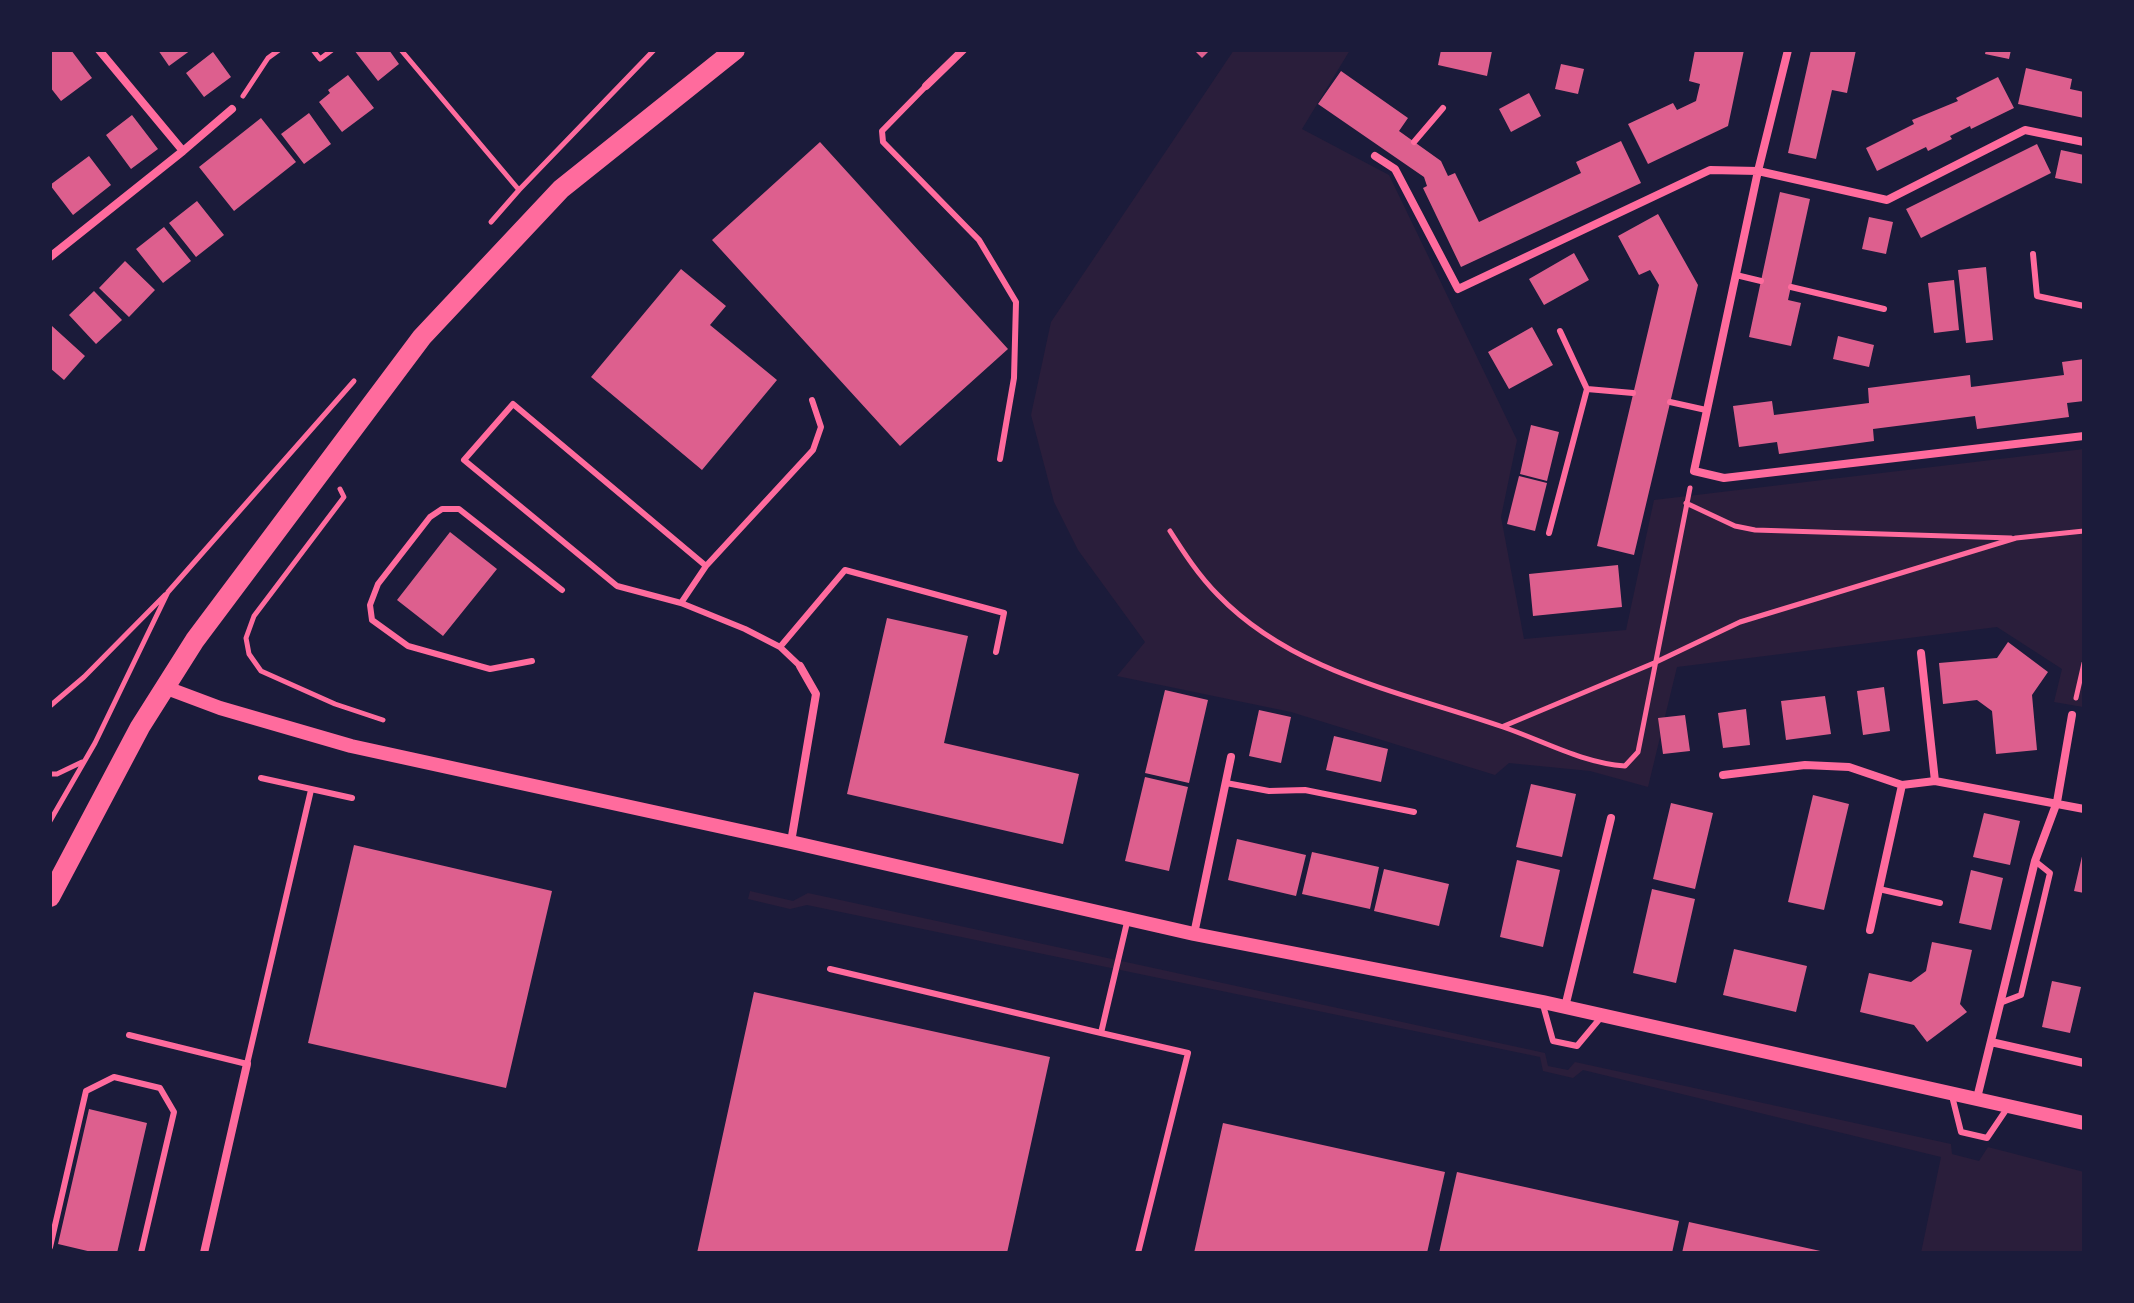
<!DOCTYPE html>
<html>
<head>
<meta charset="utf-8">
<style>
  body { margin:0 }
  #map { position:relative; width:2134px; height:1303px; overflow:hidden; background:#1b1b3a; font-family:Raleway,sans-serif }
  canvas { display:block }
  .frame { position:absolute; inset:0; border:52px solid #1b1b3a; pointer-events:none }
</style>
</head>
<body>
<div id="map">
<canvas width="2134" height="1303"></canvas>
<div class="frame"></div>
</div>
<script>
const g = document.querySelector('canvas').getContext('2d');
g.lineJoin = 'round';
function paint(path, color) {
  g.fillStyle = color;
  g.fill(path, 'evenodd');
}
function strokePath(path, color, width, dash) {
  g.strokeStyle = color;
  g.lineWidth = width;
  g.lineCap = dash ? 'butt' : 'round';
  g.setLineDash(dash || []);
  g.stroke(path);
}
paint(new Path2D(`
  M 1234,50 L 1350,50 L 1302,129 L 1389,175 L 1517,440 L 1501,517 L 1524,639 L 1626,630 L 1654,500 L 2084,449 L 2083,707 L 2054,702 L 2062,669 L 1997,627 L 1677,667 L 1648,787 L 1590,771 L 1509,763 L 1495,775 L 1291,712 L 1117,676 L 1145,642 L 1078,550 L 1054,502 L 1031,415 L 1051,322 Z
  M 750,891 L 793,901 L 808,893 L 1545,1053 L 1548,1066 L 1568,1070 L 1575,1062 L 1951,1144 L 1952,1154 L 1979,1161 L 1988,1147 L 2084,1172 L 2084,1253 L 1921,1253 L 1941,1157 L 1583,1070 L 1573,1078 L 1543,1071 L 1540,1057 L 807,905 L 790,909 L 748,899 Z`), '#2a1e3b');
paint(new Path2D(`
  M 53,50 L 71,50 L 92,78 L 61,101 L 50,87 L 50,52 Z
  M 158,50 L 191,50 L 169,66 Z
  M 354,50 L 389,50 L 399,64 L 378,81 Z
  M 1194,50 L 1210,50 L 1202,58 Z
  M 1441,50 L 1492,51 L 1487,76 L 1438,65 Z
  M 1695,50 L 1744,50 L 1728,126 L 1648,164 L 1628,124 L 1673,103 L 1677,110 L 1696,101 L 1700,84 L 1689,81 Z
  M 1811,50 L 1856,50 L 1847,93 L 1832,90 L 1816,159 L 1788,153 Z
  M 1986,50 L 2011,50 L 2009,59 L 1985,54 Z
  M 213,52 L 231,77 L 204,97 L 186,73 Z
  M 1561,64 L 1584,69 L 1578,94 L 1555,89 Z
  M 2026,68 L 2072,79 L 2070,89 L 2084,92 L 2084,118 L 2018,104 Z
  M 1341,71 L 1408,118 L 1399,131 L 1441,161 L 1448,176 L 1455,173 L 1479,222 L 1581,173 L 1576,162 L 1621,141 L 1641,183 L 1461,267 L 1423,188 L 1427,186 L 1424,177 L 1318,104 Z
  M 348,75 L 374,108 L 342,132 L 319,102 L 330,93 L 328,90 Z
  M 1998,77 L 2014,108 L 1971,129 L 1970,126 L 1950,136 L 1952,139 L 1928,151 L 1926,147 L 1877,171 L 1866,148 L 1914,124 L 1912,120 L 1958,101 L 1956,98 Z
  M 1529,93 L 1541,116 L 1511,132 L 1499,109 Z
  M 309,113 L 331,144 L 304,164 L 281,134 Z
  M 132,115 L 158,149 L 131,169 L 106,135 Z
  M 261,118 L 296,162 L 234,211 L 199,167 Z
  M 820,142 L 1008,349 L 900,446 L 712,240 Z
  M 2037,144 L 2051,173 L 1921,238 L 1906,209 Z
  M 2061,150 L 2084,155 L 2084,184 L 2055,178 Z
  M 89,156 L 111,185 L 73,215 L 50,185 Z
  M 1780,192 L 1810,199 L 1788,300 L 1801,303 L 1791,346 L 1749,337 Z
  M 197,201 L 224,235 L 196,257 L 169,223 Z
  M 1658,214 L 1698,285 L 1634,555 L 1597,546 L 1659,285 L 1650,270 L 1639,275 L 1618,236 Z
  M 1869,217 L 1893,222 L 1886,254 L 1862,249 Z
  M 164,227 L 191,261 L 163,283 L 136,249 Z
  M 1574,253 L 1589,280 L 1544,305 L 1529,279 Z
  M 125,261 L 155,290 L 129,317 L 99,288 Z
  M 1986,267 L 1993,340 L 1966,343 L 1958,270 Z
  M 681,269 L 726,306 L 710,325 L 777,380 L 702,470 L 591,377 Z
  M 1954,280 L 1959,330 L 1934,333 L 1928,283 Z
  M 94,291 L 122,320 L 96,344 L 69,315 Z
  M 52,326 L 85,356 L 64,380 L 50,368 Z
  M 1532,327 L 1553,365 L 1509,389 L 1488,352 Z
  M 1838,336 L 1874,345 L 1869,367 L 1833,359 Z
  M 2084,359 L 2084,401 L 2067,403 L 2069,417 L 1977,429 L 1975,416 L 1873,429 L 1874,441 L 1779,454 L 1777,442 L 1739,447 L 1733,406 L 1772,401 L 1774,415 L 1869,403 L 1868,388 L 1970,375 L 1971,387 L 2064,375 L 2062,362 Z
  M 1531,425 L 1559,432 L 1547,481 L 1520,474 Z
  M 1519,476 L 1547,483 L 1535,531 L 1507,524 Z
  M 450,532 L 497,569 L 443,636 L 397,600 Z
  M 1618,565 L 1622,607 L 1533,616 L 1529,574 Z
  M 887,618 L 968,636 L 944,743 L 1079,774 L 1063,844 L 847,794 Z
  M 2008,642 L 2048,672 L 2032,695 L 2037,750 L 1996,754 L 1992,711 L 1977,700 L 1943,704 L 1939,663 L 1997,658 Z
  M 1884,687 L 1890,731 L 1863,735 L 1857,691 Z
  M 1165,690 L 1208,700 L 1189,783 L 1145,773 Z
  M 1825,696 L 1831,734 L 1786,740 L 1781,701 Z
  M 1746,709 L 1750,745 L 1723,748 L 1718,713 Z
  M 1259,710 L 1291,717 L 1281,763 L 1249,756 Z
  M 1685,715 L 1690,751 L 1663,754 L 1658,718 Z
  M 1334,736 L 1388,749 L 1381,782 L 1326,770 Z
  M 1145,777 L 1188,787 L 1169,871 L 1125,861 Z
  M 1531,784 L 1576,794 L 1562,857 L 1516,847 Z
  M 1813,795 L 1849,804 L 1824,910 L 1788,902 Z
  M 1671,803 L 1713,813 L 1695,889 L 1653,879 Z
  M 1984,813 L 2020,821 L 2010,865 L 1973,857 Z
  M 1237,839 L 1306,855 L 1296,896 L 1228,880 Z
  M 354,845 L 552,891 L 506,1088 L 308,1043 Z
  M 1312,852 L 1379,867 L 1370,909 L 1302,894 Z
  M 2083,852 L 2084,852 L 2084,893 L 2074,891 Z
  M 1517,860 L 1560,870 L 1543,947 L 1500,937 Z
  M 1384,869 L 1449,884 L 1439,926 L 1374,911 Z
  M 1971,870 L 2003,878 L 1991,930 L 1959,923 Z
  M 1652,889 L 1695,899 L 1676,983 L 1633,973 Z
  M 1932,942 L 1972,950 L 1960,1004 L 1967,1012 L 1927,1042 L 1914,1025 L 1860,1012 L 1869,973 L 1911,982 L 1926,971 Z
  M 1734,949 L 1807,966 L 1796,1012 L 1723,995 Z
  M 2052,981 L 2081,987 L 2070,1033 L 2042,1027 Z
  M 754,992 L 1050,1057 L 1007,1253 L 697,1253 Z
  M 89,1109 L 147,1123 L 117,1253 L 96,1253 L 58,1244 Z
  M 1223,1123 L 1445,1172 L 1427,1253 L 1194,1253 Z
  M 1457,1172 L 1679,1221 L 1672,1253 L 1439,1253 Z
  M 1689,1222 L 1825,1252 L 1825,1253 L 1682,1253 Z`), '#dd5f8e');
strokePath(new Path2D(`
  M 313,50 L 320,59 L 332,50
  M 401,50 L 519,190
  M 243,96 L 268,58 L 279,50
  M 491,222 L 519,190 L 654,50
  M 340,489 L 344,497 L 254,616 L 246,638 L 249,654 L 261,671 L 335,704 L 383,720
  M 1686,503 L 1735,526 L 1755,530 L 2011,538
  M 1170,531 C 1184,553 1199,576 1218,595 C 1293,673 1405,693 1503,727 C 1544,741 1582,763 1625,766 L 1638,752 L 1690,488
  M 2076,698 L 2084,663
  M 50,706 L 84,677 L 165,595
  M 1504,726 L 1654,663 L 1740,622 L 2016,538 L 2084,531
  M 50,774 L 57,774 L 82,762
  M 50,821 L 95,743 L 168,592 L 354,381`), '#ff6b9d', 5);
strokePath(new Path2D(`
  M 926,86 L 882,131 L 883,142 L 979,240 L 1016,302 L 1014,378 L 1000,459
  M 1414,142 L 1443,108
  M 2033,254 L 2037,296 L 2084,306
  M 1736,275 L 1761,281
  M 1791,287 L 1884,309
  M 1587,389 L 1633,393
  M 1670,402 L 1706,410
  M 1549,533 L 1587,389 L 1560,331
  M 706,566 L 513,404 L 464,460 L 617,586 L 681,603 L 745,629 L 780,647 L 800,666
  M 681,603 L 706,566 L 813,450 L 821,427 L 812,400
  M 780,647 L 845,570 L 1004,613 L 996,652
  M 532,661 L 490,669 L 408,646 L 372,620 L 370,605 L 378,584 L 430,517 L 442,509 L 459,509 L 562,590
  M 261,778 L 352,798
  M 1226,783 L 1269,791 L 1305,790 L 1414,812
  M 1879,889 L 1940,903
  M 830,969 L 1101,1033 L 1128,918
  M 2000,1003 L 2021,995 L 2050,873 L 2035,861
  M 1543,1005 L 1553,1041 L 1577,1046 L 1602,1016
  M 1101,1033 L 1188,1053 L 1138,1253
  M 129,1035 L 247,1064 L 311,790
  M 1952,1096 L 1961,1132 L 1987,1138 L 2008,1107
  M 50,1247 L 86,1091 L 114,1077 L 160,1088 L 174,1112 L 141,1253`), '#ff6b9d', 6);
strokePath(new Path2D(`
  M 99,50 L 183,151
  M 1788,50 L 1758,171 L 1694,471 L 1724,478 L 2084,436
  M 926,86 L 963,50
  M 1375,156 L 1395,169 L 1458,289 L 1710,170 L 1758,171 L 1887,200 L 2025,130 L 2084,142
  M 50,257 L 183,151 L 232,109
  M 1921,653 L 1935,781
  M 1723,775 L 1805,765 L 1849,767 L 1902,785 L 1935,781 L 2084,809
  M 791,842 L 816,694 L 800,666
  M 1870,930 L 1902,785
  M 1194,934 L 1231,757
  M 1565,1007 L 1611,818
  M 1991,1042 L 2084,1063
  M 1977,1098 L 2035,861 L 2057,802 L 2072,715
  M 204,1253 L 247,1064`), '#ff6b9d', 8);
strokePath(new Path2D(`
  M 164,687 L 220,708 L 351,746 L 791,842 L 1194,934 L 1543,1002 L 2084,1123`), '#ff6b9d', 14);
strokePath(new Path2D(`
  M 50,897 L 140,727 L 195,640 L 422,337 L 561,189 L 735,50`), '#ff6b9d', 20);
</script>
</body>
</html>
